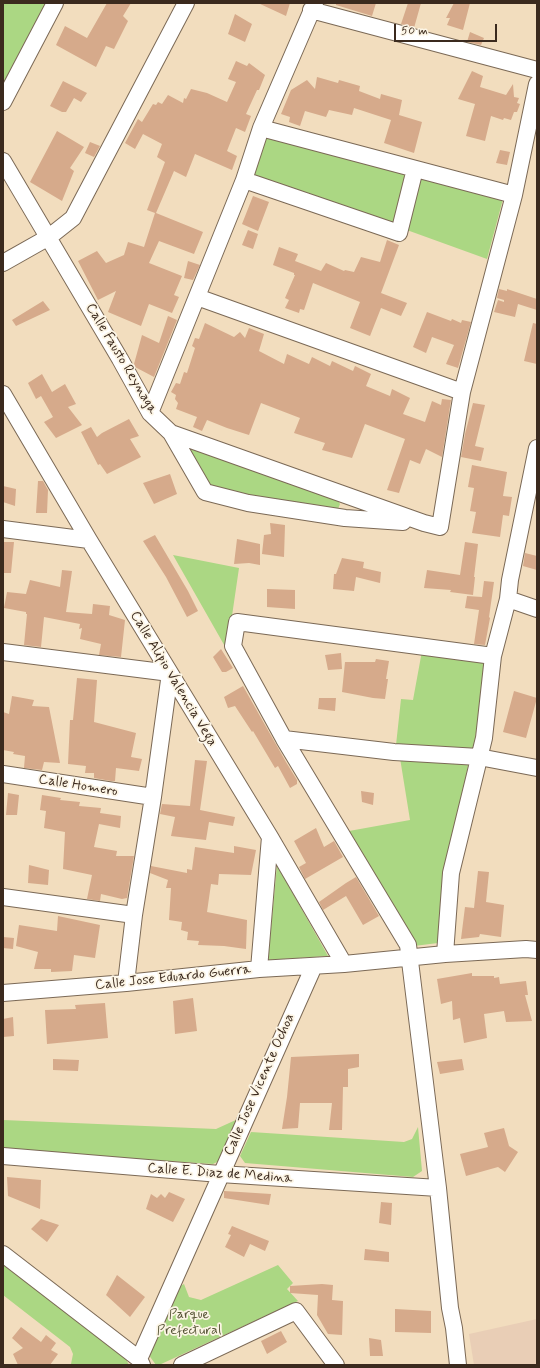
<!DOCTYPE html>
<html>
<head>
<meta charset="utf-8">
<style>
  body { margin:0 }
  #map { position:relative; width:540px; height:1368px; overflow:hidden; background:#f2ddbe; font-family:Mynerve,sans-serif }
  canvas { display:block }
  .frame { position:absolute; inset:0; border:4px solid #3b2a1e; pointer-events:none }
  .scale { position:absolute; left:394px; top:24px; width:103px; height:18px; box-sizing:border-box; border:2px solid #3b2a1e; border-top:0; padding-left:5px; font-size:12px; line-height:14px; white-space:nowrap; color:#3b2a1e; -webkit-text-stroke:3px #fcf5e5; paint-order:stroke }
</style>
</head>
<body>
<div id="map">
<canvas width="540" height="1368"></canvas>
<div class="frame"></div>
<div class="scale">50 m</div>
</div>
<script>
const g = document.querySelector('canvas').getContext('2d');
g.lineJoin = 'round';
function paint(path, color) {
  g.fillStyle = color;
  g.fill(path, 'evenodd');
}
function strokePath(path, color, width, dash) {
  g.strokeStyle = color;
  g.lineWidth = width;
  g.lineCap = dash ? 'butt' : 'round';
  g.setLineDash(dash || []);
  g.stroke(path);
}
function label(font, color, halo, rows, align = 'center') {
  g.font = font + ' Mynerve,sans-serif';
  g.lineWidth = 3.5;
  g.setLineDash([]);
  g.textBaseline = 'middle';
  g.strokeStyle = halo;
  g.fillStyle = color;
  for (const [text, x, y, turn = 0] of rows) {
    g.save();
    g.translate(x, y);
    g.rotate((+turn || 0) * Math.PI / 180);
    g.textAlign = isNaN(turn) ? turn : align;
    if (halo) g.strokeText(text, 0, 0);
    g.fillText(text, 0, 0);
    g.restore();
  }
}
paint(new Path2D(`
  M 537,1319 L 537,1365 L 474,1365 L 469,1334 Z`), '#e9ceb6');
paint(new Path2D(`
  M 3,3 L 48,3 L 3,90 Z
  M 266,136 L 503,199 L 487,259 L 252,174 Z
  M 192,448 L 337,499 L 340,504 L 338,509 L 229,494 L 207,485 L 188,449 Z
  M 173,555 L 239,568 L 227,650 Z
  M 422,651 L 488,659 L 473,751 L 396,745 L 401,699 L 413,700 Z
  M 400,758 L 469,761 L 448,863 L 438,943 L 414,946 L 349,831 L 410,820 Z
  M 277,865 L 328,956 L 268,960 Z
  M 238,1119 L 223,1159 L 213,1164 L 3,1150 L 3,1120 L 216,1129 Z
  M 418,1127 L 422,1171 L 413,1177 L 245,1163 L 240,1156 L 251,1132 L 404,1142 L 412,1139 Z
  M 3,1259 L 126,1359 L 129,1365 L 68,1365 L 71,1364 L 73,1354 L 70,1347 L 3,1295 Z
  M 278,1265 L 293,1283 L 287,1289 L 298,1301 L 159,1365 L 156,1365 L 148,1354 L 173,1290 L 184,1284 L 189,1297 L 201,1300 Z`), '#abd783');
paint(new Path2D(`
  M 107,3 L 131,3 L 123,16 L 128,21 L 114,49 L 106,46 L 96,67 L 56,45 L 65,26 L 87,38 Z
  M 258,3 L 290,3 L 286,16 Z
  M 336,3 L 376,3 L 372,16 L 336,5 Z
  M 408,3 L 421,3 L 414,28 L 401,24 Z
  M 454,3 L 470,3 L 463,30 L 447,25 L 450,18 L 446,18 Z
  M 235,14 L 252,24 L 245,42 L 228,34 Z
  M 470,32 L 484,38 L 481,45 L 467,42 Z
  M 236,61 L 247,66 L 249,63 L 265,75 L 259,90 L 257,90 L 246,114 L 251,116 L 245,132 L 236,128 L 227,151 L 237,156 L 232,170 L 195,154 L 186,177 L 174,171 L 156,213 L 203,232 L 194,254 L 159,241 L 149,263 L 182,276 L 174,295 L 179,297 L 172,313 L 149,304 L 141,326 L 108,312 L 116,291 L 98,300 L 78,261 L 97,251 L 106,263 L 124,255 L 128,242 L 144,247 L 155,213 L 147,210 L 165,162 L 157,157 L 162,144 L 143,134 L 135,149 L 125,143 L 138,119 L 142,122 L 153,104 L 156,105 L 158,102 L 162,104 L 168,95 L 183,103 L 184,98 L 186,99 L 191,89 L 207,93 L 227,102 L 236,82 L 228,79 Z
  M 472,71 L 483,76 L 480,87 L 506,95 L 513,84 L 514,97 L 519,98 L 517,103 L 520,104 L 517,112 L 514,112 L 511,120 L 504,118 L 503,120 L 491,116 L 485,141 L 466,136 L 475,104 L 458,99 Z
  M 317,77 L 338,83 L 339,80 L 360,86 L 359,91 L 380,99 L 381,94 L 402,100 L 399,115 L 422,122 L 414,153 L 384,143 L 391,120 L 354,108 L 352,115 L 329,110 L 326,117 L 305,111 L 300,126 L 289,122 L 290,117 L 281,114 L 291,90 L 307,80 L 315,89 Z
  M 63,81 L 87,93 L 81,102 L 74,98 L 66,112 L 62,112 L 50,106 Z
  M 57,131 L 84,147 L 70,168 L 74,171 L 62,201 L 30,182 Z
  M 90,142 L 100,146 L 94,157 L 85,153 Z
  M 500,150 L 510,152 L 507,165 L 496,163 Z
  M 253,196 L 269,202 L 258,231 L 242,224 Z
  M 248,230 L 258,234 L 253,249 L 242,245 Z
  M 387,240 L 399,245 L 381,293 L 407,303 L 401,316 L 381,308 L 370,336 L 350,328 L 360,302 L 313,283 L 304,310 L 300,309 L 299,313 L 285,308 L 289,300 L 285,298 L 295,275 L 294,275 L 294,273 L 273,265 L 279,247 L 298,254 L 295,261 L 321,271 L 326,263 L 344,271 L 345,270 L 354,272 L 361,257 L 380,262 Z
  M 188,261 L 200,265 L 193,280 L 184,278 Z
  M 499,289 L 507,291 L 507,289 L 537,299 L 537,310 L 518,304 L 515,317 L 494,312 L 498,300 L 504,302 L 504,300 L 497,298 Z
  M 43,301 L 50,310 L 16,326 L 12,320 Z
  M 427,312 L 451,321 L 452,319 L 461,323 L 462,320 L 471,322 L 458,368 L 446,364 L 454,345 L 432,337 L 426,353 L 413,347 Z
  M 168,316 L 177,320 L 154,377 L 135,367 L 134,364 L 142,335 L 159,343 Z
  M 205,323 L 234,337 L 240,332 L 245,338 L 249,328 L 264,334 L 259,351 L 284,364 L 287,354 L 309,364 L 312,357 L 330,366 L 332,361 L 353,371 L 355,366 L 371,374 L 366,386 L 390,396 L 392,389 L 410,398 L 403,414 L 425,422 L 432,401 L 441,405 L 442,399 L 451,400 L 442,457 L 426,449 L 420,464 L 410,460 L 399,493 L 387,490 L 405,439 L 365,424 L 352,458 L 322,450 L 325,443 L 294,433 L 300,418 L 261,403 L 249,435 L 227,428 L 207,420 L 202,431 L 193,427 L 197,417 L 176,409 L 178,403 L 175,399 L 176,395 L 171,392 L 176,383 L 180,384 L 184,372 L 187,373 L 195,348 L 192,346 L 195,338 L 199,339 Z
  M 533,323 L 537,324 L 537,364 L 524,361 Z
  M 42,374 L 52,392 L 65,384 L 76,404 L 68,407 L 82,425 L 56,438 L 44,422 L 53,417 L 41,396 L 36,399 L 28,383 Z
  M 473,403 L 485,405 L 475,446 L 484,448 L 481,461 L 461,457 L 465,434 Z
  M 129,419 L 139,436 L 130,439 L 141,457 L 107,474 L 100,464 L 98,465 L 81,432 L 91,427 L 97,437 L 102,433 Z
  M 472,465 L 507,472 L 503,496 L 512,497 L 509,516 L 503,515 L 500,537 L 472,533 L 476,512 L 470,511 L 474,488 L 468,487 Z
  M 170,474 L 177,494 L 154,504 L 143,483 Z
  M 38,481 L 43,481 L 48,490 L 47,513 L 36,513 Z
  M 3,486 L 16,489 L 15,506 L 3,502 Z
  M 270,523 L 285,525 L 284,557 L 262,554 L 264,535 L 271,534 Z
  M 155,535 L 188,591 L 198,611 L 187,617 L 166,577 L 143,541 Z
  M 237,539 L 260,544 L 260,565 L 249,563 L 234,564 Z
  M 3,542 L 14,542 L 11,573 L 3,573 Z
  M 465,542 L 478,544 L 474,577 L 475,577 L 473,595 L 450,592 L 451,590 L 424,588 L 427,570 L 460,575 Z
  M 525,553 L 537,556 L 537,570 L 523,566 Z
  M 342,558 L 364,562 L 363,568 L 381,572 L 380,583 L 356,577 L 354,591 L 333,589 L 334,574 L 336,574 Z
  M 62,570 L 72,571 L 66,612 L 92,614 L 93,604 L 110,606 L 109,615 L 125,620 L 121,657 L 99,655 L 101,644 L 80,639 L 82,628 L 79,629 L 80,624 L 44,617 L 41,647 L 24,645 L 27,614 L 26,614 L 26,612 L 4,608 L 7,592 L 26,594 L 30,580 L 60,587 Z
  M 484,581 L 494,582 L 489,617 L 490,618 L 485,645 L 474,644 L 479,610 L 465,608 L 467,596 L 482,597 Z
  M 267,589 L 295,590 L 295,609 L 267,607 Z
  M 221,649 L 233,668 L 226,672 L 222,672 L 213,657 Z
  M 341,653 L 342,669 L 328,670 L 325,655 Z
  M 376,659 L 389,661 L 386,679 L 388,679 L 385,699 L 373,698 L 342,692 L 345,662 L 375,662 Z
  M 77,678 L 97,680 L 94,722 L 136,733 L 131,757 L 142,759 L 139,771 L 116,768 L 115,781 L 111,781 L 94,778 L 94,773 L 85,773 L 86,766 L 68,764 L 70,720 L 73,720 Z
  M 243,686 L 286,762 L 297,780 L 297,784 L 290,788 L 278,766 L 275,768 L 253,731 L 252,732 L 235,706 L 228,708 L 224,697 Z
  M 514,691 L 537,698 L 526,738 L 503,732 Z
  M 12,696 L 34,700 L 32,706 L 49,707 L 60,763 L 44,762 L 42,770 L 24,768 L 25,756 L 13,754 L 14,752 L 3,750 L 3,712 L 9,714 Z
  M 319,698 L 336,698 L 335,711 L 318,709 Z
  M 195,760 L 207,761 L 200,810 L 235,817 L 233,826 L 209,822 L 206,840 L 171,836 L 175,817 L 160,814 L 162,804 L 190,806 Z
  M 361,791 L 374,793 L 373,805 L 362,802 Z
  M 8,793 L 19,795 L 17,815 L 6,815 Z
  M 42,795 L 61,798 L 60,800 L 80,802 L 79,806 L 101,808 L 100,813 L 121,816 L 120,828 L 99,824 L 94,847 L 117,851 L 116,856 L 134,856 L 127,898 L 122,899 L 101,894 L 100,901 L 87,899 L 92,875 L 63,869 L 65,832 L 44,828 L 46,811 L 40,810 Z
  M 316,828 L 324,847 L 334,841 L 343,857 L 305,879 L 299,867 L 306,863 L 294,841 Z
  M 234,846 L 256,850 L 251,875 L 219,874 L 218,885 L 211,884 L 207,912 L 247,920 L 246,949 L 224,946 L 198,945 L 199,941 L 187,940 L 188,932 L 181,930 L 182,922 L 169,920 L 171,888 L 166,888 L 168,880 L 150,873 L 151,866 L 187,873 L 187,869 L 192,870 L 195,847 L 234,853 Z
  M 29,865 L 49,870 L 48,885 L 28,883 Z
  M 478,871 L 489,872 L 486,902 L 504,905 L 501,937 L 480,934 L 479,937 L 461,939 L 465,907 L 474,908 Z
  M 356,877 L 379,916 L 363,925 L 346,896 L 323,910 L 319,902 L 346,883 Z
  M 58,916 L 100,925 L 95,958 L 74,955 L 72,971 L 51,972 L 51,969 L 34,969 L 38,952 L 16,946 L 19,925 L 57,931 Z
  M 3,937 L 14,938 L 13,949 L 3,948 Z
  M 472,973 L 472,976 L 494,976 L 494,978 L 499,977 L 500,984 L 526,981 L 528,995 L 525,995 L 532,1021 L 506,1022 L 504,1011 L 484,1014 L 487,1038 L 464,1043 L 460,1018 L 453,1020 L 452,1001 L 441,1004 L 437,979 Z
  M 193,998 L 197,1031 L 175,1034 L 173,1001 Z
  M 105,1003 L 108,1038 L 47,1044 L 45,1010 L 76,1009 L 75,1005 Z
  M 13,1017 L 14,1036 L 3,1037 L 3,1019 Z
  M 359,1054 L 359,1067 L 348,1069 L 348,1087 L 343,1087 L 342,1130 L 329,1130 L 332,1103 L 300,1103 L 298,1128 L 282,1129 L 287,1097 L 291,1057 Z
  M 53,1059 L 79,1060 L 78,1071 L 53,1070 Z
  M 462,1059 L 464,1070 L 440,1074 L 437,1062 Z
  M 504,1128 L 509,1146 L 518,1152 L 505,1172 L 498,1167 L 466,1176 L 460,1154 L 488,1147 L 484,1133 Z
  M 7,1177 L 41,1180 L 40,1209 L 8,1196 Z
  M 224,1191 L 271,1194 L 269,1205 L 224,1198 Z
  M 169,1192 L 185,1199 L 173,1222 L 146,1209 L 151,1194 L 157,1198 L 161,1194 L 165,1198 Z
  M 381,1202 L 392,1203 L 391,1225 L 379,1223 Z
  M 41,1219 L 59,1225 L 47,1242 L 31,1229 Z
  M 232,1226 L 269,1241 L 265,1251 L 250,1244 L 244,1257 L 225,1247 L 231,1235 L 228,1234 Z
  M 365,1249 L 389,1252 L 389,1262 L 364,1260 Z
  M 117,1275 L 145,1297 L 130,1317 L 106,1295 Z
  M 322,1284 L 333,1285 L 332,1300 L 343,1301 L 342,1335 L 328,1334 L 317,1315 L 318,1295 L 290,1293 L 290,1286 Z
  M 395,1309 L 431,1311 L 431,1333 L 395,1332 Z
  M 21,1327 L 41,1342 L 46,1335 L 56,1343 L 51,1350 L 58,1354 L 50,1365 L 18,1365 L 13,1354 L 23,1348 L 12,1338 Z
  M 281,1331 L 287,1342 L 267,1354 L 261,1341 Z
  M 369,1338 L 381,1340 L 383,1356 L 370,1356 Z`), '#d6aa8b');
const minor = new Path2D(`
  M 311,10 L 537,70
  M 3,102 L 55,3
  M 261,128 L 514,195
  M 3,161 L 120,359 L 150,413 L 171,433 L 424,523 L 440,527 L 462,392 L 514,195 L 537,84
  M 244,180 L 399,233 L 415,169
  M 3,263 L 49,237 L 73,218 L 186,3
  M 197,297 L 462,392
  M 3,394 L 89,540 L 270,837 L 344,964
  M 150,413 L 244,180 L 261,128 L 315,3
  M 171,433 L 205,492 L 248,503 L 345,518 L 403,522
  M 3,529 L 89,540
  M 508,599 L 537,609
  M 3,652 L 170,673
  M 284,739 L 394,752 L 479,757 L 537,768
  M 3,774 L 153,797
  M 3,897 L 134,915
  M 445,954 L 451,873 L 484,738 L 493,656 L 508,599 L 510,580 L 537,448
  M 259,969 L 270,837
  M 126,983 L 134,915 L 153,797 L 170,673
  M 3,993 L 126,983 L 259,969 L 344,964 L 445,954 L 526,949 L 537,950
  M 3,1156 L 220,1174 L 438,1188
  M 3,1254 L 139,1359 L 142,1365
  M 139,1359 L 314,966
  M 182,1365 L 296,1311 L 336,1365
  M 458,1365 L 454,1328 L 450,1308 L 438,1188 L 408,945 L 284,739 L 233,646 L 237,622 L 493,656`);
strokePath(minor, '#7b6956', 18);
strokePath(minor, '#fff', 16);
label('14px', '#3b2a1e', '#fcf5e5', [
  ["Calle Fausto Reynaga",121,359,59],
  ["Calle Alipio Valencia Vega",173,679,59],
  ["Calle Homero",78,786,9],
  ["Calle Jose Eduardo Guerra",173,978,-6],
  ["Calle Jose Vicente Ochoa",260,1085,-66],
  ["Calle E. Diaz de Medina",220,1174,4]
]);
label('14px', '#575537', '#fcf5e5', [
  ["Parque",189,1315],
  ["Prefectural",189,1331]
]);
</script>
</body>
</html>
